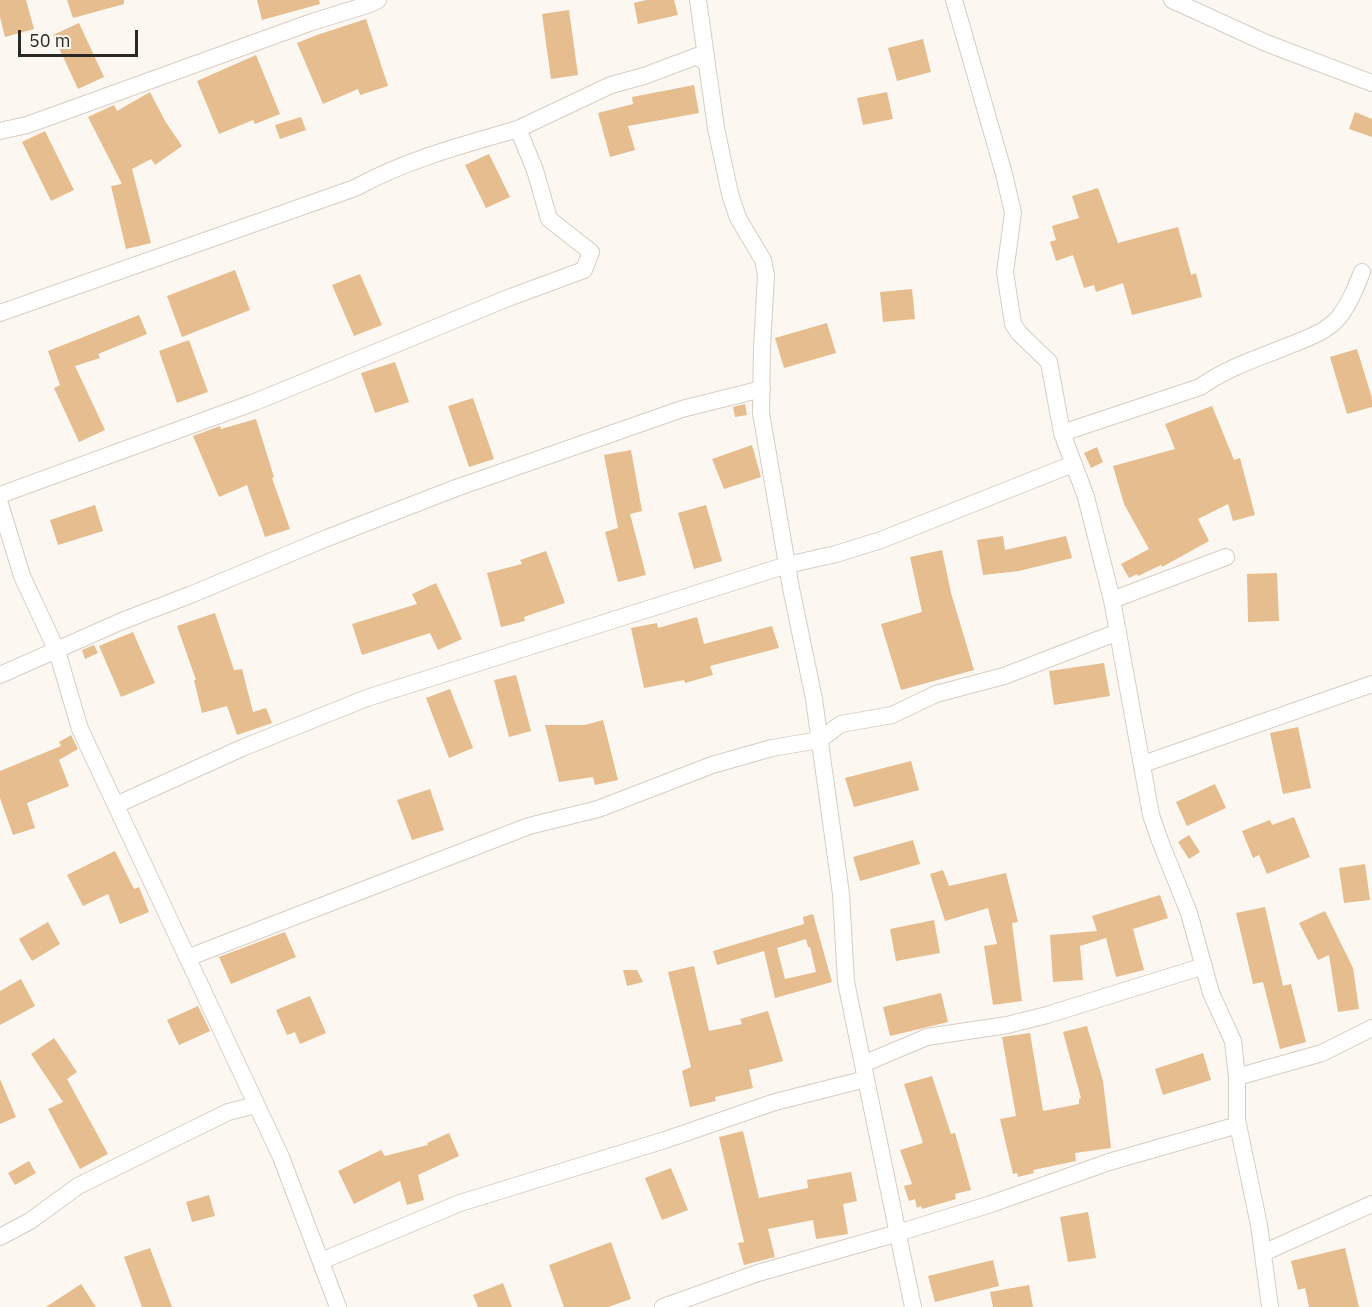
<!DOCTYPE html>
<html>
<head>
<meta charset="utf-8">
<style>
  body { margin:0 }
  #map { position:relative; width:1372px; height:1307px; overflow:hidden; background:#fdf7f1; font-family:"IBM Plex Sans",sans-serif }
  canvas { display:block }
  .scale { position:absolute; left:18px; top:30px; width:120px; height:27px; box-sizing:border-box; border:3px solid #2c2925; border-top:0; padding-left:8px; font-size:18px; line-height:21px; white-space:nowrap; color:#2c2925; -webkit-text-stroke:4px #fdf7f1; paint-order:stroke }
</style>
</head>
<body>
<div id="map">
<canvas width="1372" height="1307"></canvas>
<div class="scale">50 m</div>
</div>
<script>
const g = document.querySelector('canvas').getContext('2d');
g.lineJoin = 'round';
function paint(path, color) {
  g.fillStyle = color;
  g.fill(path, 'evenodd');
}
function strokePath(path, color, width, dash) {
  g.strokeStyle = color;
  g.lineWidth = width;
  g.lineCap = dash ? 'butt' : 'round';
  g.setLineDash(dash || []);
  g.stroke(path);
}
paint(new Path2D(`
  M 0,0 L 26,0 L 34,29 L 5,37 L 0,17 Z
  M 67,0 L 124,0 L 124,4 L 73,18 Z
  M 257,0 L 319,0 L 320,4 L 262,20 Z
  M 646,0 L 674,0 L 678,15 L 638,24 L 634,3 Z
  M 569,10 L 578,75 L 551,79 L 542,14 Z
  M 366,19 L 388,86 L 360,95 L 358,89 L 323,104 L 297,43 L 317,35 Z
  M 79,23 L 104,77 L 78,89 L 53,35 Z
  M 923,39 L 931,72 L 897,81 L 888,48 Z
  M 256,55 L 280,114 L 255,124 L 253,120 L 219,134 L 197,81 Z
  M 694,85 L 699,113 L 628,126 L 635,150 L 610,157 L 598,113 L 633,104 L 632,97 Z
  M 150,92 L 165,121 L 182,146 L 155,165 L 151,159 L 132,169 L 151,243 L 126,249 L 111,186 L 122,184 L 88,117 L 114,105 L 117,111 Z
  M 887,92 L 893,119 L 863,125 L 857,98 Z
  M 1355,112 L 1372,119 L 1372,137 L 1349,129 Z
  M 301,117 L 306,130 L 280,139 L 275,125 Z
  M 45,131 L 74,190 L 51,201 L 22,142 Z
  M 489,154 L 510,197 L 486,208 L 465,165 Z
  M 1098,188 L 1118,243 L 1178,227 L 1191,275 L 1196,273 L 1202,297 L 1132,315 L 1123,283 L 1096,292 L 1094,285 L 1084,288 L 1073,255 L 1056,261 L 1050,242 L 1056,240 L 1052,226 L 1079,218 L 1072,196 Z
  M 235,270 L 250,310 L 182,337 L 167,296 Z
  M 360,274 L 382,325 L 354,336 L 332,285 Z
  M 912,289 L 915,319 L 883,322 L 880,292 Z
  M 139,315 L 147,334 L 98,354 L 100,358 L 75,366 L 105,430 L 79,442 L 54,388 L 60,385 L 48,351 Z
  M 827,323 L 836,353 L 784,368 L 775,338 Z
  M 189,340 L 208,392 L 177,403 L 159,351 Z
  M 1357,349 L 1372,398 L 1372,407 L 1347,414 L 1330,357 Z
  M 395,362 L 409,402 L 375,413 L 361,373 Z
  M 473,398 L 494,459 L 469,467 L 448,406 Z
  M 745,404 L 747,415 L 735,417 L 733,407 Z
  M 1212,406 L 1234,460 L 1240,458 L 1255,515 L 1233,521 L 1228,504 L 1198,519 L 1209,541 L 1162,567 L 1161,565 L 1138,576 L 1137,574 L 1129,578 L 1121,564 L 1149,549 L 1124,504 L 1113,466 L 1175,449 L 1165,424 Z
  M 256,419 L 274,477 L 272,478 L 290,529 L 265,537 L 247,485 L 219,497 L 193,436 L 220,426 L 221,429 Z
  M 752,445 L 761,477 L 724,489 L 712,459 Z
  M 1097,447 L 1103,462 L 1091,468 L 1084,453 Z
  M 631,450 L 642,511 L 630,514 L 646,575 L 618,582 L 605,532 L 618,528 L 604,455 Z
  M 95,505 L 103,531 L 58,545 L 50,520 Z
  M 706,505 L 722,561 L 694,569 L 678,513 Z
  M 1003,536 L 1005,550 L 1066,536 L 1072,558 L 1019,571 L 983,575 L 977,540 Z
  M 942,550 L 951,593 L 974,670 L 901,690 L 881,624 L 922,612 L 910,557 Z
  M 546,551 L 565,603 L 524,617 L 525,621 L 501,627 L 487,573 L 522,564 L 520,560 Z
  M 1277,573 L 1279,621 L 1248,622 L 1247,574 Z
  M 436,583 L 462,639 L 438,650 L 430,633 L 362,655 L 352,624 L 417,604 L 412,594 Z
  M 215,613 L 234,670 L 242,669 L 253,712 L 266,708 L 272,723 L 237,735 L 227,706 L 202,713 L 194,680 L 196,680 L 177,626 Z
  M 697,617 L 704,644 L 772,626 L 779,648 L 710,666 L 713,675 L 685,683 L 684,680 L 644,688 L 631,628 L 657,623 L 658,628 Z
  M 133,632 L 155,683 L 121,697 L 99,646 Z
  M 94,645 L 98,653 L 85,659 L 82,650 Z
  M 1104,663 L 1110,696 L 1054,705 L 1049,671 Z
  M 516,675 L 531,731 L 509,737 L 494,680 Z
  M 450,689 L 473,748 L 449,758 L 426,698 Z
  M 603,720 L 618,780 L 595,785 L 593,777 L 559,782 L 545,725 L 585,725 Z
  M 1298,727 L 1311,788 L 1283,794 L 1270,733 Z
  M 71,735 L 78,749 L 59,760 L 69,786 L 27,803 L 35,828 L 13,835 L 0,798 L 0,771 L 61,746 L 59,742 Z
  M 911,761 L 919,790 L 854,807 L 845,778 Z
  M 1215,784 L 1226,808 L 1187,826 L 1176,802 Z
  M 430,789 L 444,830 L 412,840 L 397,800 Z
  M 1294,817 L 1310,857 L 1267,874 L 1259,855 L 1253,858 L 1242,831 L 1270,820 L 1272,825 Z
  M 1189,835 L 1200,852 L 1189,859 L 1178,842 Z
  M 913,840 L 920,864 L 860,881 L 853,857 Z
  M 115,851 L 134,889 L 139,887 L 149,912 L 120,924 L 108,894 L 83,906 L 67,875 Z
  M 1365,864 L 1370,900 L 1344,903 L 1339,868 Z
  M 943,870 L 949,886 L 1006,873 L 1018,922 L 1012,923 L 1022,1001 L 993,1005 L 984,946 L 997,944 L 988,908 L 945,921 L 930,874 Z
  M 1160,895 L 1168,918 L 1133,929 L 1144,970 L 1116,977 L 1106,938 L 1080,946 L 1083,980 L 1053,982 L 1050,935 L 1097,931 L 1092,916 Z
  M 1265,907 L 1283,986 L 1291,984 L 1306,1042 L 1280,1049 L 1263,982 L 1253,984 L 1236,913 Z
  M 1325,911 L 1353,968 L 1359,1009 L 1338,1012 L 1329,955 L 1318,960 L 1299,923 Z
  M 813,914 L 832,982 L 775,998 L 764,951 L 717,965 L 713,951 L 804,924 L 803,917 ZM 806,939 L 808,947 L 810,947 L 816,972 L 785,979 L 777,948 Z
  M 934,920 L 940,953 L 896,961 L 890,929 Z
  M 48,922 L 60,944 L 32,961 L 19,939 Z
  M 285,932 L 296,957 L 231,984 L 219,957 Z
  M 694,966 L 709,1031 L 742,1024 L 740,1019 L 768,1011 L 783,1061 L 749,1070 L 753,1088 L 715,1097 L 716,1101 L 690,1107 L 682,1071 L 691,1067 L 668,972 Z
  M 623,970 L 637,970 L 643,982 L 627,986 Z
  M 21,979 L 35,1006 L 0,1025 L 0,991 Z
  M 941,993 L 948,1022 L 890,1036 L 883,1007 Z
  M 310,996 L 326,1033 L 300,1044 L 295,1032 L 287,1035 L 276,1010 Z
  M 198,1006 L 210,1031 L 179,1045 L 167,1020 Z
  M 1087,1026 L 1103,1081 L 1111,1148 L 1075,1153 L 1076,1161 L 1033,1170 L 1034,1173 L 1018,1177 L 1017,1173 L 1013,1174 L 1000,1119 L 1016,1116 L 1002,1037 L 1030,1033 L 1043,1111 L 1079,1104 L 1079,1099 L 1081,1098 L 1063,1032 Z
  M 54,1038 L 77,1072 L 67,1079 L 108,1154 L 80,1169 L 48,1109 L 63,1102 L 31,1054 Z
  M 1203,1053 L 1211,1080 L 1163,1095 L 1155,1069 Z
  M 932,1076 L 951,1134 L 955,1133 L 971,1190 L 955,1194 L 956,1199 L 922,1209 L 921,1206 L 917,1208 L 915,1199 L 909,1201 L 904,1186 L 912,1184 L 900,1150 L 923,1143 L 904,1084 Z
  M 0,1079 L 16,1117 L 0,1124 Z
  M 743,1131 L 759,1198 L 808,1188 L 807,1180 L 851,1172 L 857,1201 L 843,1204 L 848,1234 L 816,1239 L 813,1220 L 768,1229 L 775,1257 L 744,1265 L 738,1243 L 744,1242 L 719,1137 Z
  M 449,1133 L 459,1156 L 418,1175 L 424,1200 L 407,1205 L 400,1181 L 354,1204 L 338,1171 L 381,1150 L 385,1156 L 428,1145 L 427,1143 Z
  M 29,1161 L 36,1173 L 15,1185 L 8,1173 Z
  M 671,1168 L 688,1210 L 662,1220 L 645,1178 Z
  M 209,1195 L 215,1216 L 192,1222 L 186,1202 Z
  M 1088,1212 L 1096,1258 L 1068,1262 L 1060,1217 Z
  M 611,1242 L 631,1299 L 608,1307 L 564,1307 L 549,1265 Z
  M 150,1248 L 172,1307 L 142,1307 L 124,1257 Z
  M 1345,1248 L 1359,1307 L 1309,1307 L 1305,1288 L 1298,1290 L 1291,1261 Z
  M 993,1260 L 999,1286 L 935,1302 L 928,1276 Z
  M 503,1283 L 512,1307 L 478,1307 L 473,1295 Z
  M 81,1284 L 96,1307 L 46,1307 Z
  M 1029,1285 L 1033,1307 L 993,1307 L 990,1292 Z`), '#e6bd8e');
const street = new Path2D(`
  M 698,0 L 716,128 L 730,194 L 738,218 L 763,260 L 766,275 L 762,348 L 761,413 L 791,588 L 814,699 L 841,894 L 846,982 L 913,1307
  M 954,0 L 1004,174 L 1013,213 L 1005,272 L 1013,324 L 1019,333 L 1049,362 L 1062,433 L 1086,497 L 1112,600 L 1151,815 L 1160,841 L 1189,913 L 1211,993 L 1233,1041 L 1237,1077 L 1237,1120 L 1259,1225 L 1270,1307
  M 1172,0 L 1266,43 L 1372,83
  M 0,131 L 27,125 L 312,22 L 370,4 L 378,0
  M 0,313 L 355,188 C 406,160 462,145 518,129
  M 1062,433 L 1200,387 C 1225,369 1255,359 1283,348 C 1302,340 1326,333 1339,317 C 1350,303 1356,287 1362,272
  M 0,495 L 255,402 L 508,298 L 584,270 L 591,252 L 549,219 L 535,170 L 518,129 L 611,85 L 644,76 L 697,56 L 705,62
  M 0,504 L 22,576 L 57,651 L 80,729 L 281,1157 L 338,1307
  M 1112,600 L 1226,557
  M 0,675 L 122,621 L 190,595 L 327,538 L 456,488 L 682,409 L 762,389
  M 1143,764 L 1372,684
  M 116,805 L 242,748 L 367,698 L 787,565 L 836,554 L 881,540 L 1073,464
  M 187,958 L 529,826 L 598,809 L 712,765 L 772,748 L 819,740 L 841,724 L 892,715 L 936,694 L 1004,676 L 1118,632
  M 863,1064 L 927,1037 L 1007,1025 L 1047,1015 L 1204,966
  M 1237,1077 L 1322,1053 L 1372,1028
  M 0,1237 L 30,1221 L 78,1186 L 228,1112 L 256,1105
  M 1263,1253 L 1372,1204
  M 321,1261 L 460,1203 L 665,1140 L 775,1102 L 866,1079
  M 663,1307 L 758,1273 L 898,1233 L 991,1204 L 1109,1162 L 1238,1125`);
strokePath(street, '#d7cdc3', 18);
strokePath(street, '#fff', 16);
</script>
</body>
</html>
